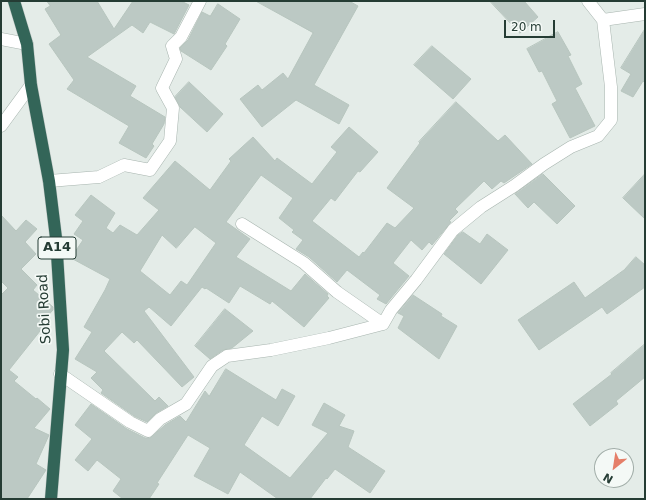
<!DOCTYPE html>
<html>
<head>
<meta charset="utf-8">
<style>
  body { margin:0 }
  #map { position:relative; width:646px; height:500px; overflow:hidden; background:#e4ece8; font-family:"DejaVu Sans",sans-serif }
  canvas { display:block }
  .frame { position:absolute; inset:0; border:2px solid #253c34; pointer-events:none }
  .north { position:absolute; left:594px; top:448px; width:40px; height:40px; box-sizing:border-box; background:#f4f9f6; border:1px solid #a1ada8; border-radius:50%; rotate:210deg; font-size:11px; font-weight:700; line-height:16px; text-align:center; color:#253c34 }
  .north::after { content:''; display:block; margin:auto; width:14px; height:18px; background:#e57f69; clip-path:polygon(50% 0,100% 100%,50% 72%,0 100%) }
  .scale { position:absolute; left:504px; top:20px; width:51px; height:18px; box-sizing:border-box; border:2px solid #253c34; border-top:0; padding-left:5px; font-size:12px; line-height:14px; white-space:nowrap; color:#253c34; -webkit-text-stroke:3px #f4f9f6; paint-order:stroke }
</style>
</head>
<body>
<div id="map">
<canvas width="646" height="500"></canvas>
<div class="frame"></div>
<div class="north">N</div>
<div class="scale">20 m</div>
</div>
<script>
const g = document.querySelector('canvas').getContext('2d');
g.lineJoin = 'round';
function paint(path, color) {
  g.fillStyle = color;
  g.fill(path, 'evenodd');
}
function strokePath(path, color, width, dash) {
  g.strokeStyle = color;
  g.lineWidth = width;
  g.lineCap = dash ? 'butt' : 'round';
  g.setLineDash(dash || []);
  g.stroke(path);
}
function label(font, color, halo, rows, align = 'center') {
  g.font = font + ' "DejaVu Sans",sans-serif';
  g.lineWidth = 3.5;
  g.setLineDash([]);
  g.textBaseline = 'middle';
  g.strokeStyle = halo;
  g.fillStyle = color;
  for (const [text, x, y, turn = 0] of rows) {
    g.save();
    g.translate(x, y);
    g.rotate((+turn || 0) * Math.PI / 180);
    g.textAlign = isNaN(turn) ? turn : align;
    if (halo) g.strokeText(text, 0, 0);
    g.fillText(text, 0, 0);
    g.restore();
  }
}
const building = new Path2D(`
  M 47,1 L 97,1 L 114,29 L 133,1 L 181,1 L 189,5 L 174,34 L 150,22 L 143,33 L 132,25 L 87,57 L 136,86 L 130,96 L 165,117 L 164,124 L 152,144 L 154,146 L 146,158 L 119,143 L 129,126 L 67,89 L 74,80 L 49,44 L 61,35 L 45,9 L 50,6 Z
  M 256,1 L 349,1 L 358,6 L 314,85 L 349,105 L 339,124 L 296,100 L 262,127 L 240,99 L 258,85 L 262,90 L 283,73 L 288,79 L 313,33 Z
  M 490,1 L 524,1 L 538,17 L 520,33 Z
  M 218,4 L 240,19 L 225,44 L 227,46 L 211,70 L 181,51 L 180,48 L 188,40 L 202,12 L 210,16 Z
  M 645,29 L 645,83 L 643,81 L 633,97 L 621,91 L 631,74 L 621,68 Z
  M 558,32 L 571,55 L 568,56 L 582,84 L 575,88 L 595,126 L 570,138 L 552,104 L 557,101 L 542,71 L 539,72 L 527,49 Z
  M 432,46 L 471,79 L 453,99 L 414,65 Z
  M 189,82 L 223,114 L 207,132 L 180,107 L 175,97 Z
  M 456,102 L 498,141 L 505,135 L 532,164 L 504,183 L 501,181 L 492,189 L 484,181 L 455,209 L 458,212 L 449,221 L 451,222 L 432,245 L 429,242 L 422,250 L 411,240 L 393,263 L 409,276 L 386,304 L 377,299 L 380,295 L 347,270 L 337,282 L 309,257 L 296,249 L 303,240 L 292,232 L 294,230 L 279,218 L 293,198 L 261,175 L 226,222 L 250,239 L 236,257 L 291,291 L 305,274 L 328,294 L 327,296 L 329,298 L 304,327 L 272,301 L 270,304 L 240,286 L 229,303 L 206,288 L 205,289 L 202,287 L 171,326 L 149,307 L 144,311 L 194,377 L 182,387 L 137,340 L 134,343 L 122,332 L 104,351 L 155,401 L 159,397 L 168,406 L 156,413 L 147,422 L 134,416 L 101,393 L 103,390 L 91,378 L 97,372 L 75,359 L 92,332 L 84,327 L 105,290 L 110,279 L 71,258 L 83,240 L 74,234 L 83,221 L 75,215 L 91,195 L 115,213 L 106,228 L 113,233 L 120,225 L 137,235 L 159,210 L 143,198 L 175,161 L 210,190 L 231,161 L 229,159 L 253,137 L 275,161 L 277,158 L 312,184 L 337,152 L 331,147 L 349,127 L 378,152 L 360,172 L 358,171 L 335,201 L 331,198 L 312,221 L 359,257 L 363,252 L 364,253 L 387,223 L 395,228 L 414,208 L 387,188 L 420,143 L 419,142 ZM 195,227 L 216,243 L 187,285 L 181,281 L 170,295 L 140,271 L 162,235 L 176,248 Z
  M 543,174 L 575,206 L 557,224 L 534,202 L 528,208 L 515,194 Z
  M 645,174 L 645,219 L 623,198 Z
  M 1,215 L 16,231 L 26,220 L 37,229 L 25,242 L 36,254 L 21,269 L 37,285 L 33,290 L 53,307 L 53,310 L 41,323 L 44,326 L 9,370 L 18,377 L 14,381 L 36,399 L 37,398 L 50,409 L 34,428 L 49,435 L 36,464 L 46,470 L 27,499 L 1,499 L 1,295 L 8,288 L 1,281 Z
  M 463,232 L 480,244 L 487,234 L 508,250 L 481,284 L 444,254 L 458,235 Z
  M 636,257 L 645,265 L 645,287 L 607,314 L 602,307 L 539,350 L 518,320 L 574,282 L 585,298 L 624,270 Z
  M 413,295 L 442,314 L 441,316 L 457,326 L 439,359 L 398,328 L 404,316 L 398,313 Z
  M 225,309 L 253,331 L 232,348 L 223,350 L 210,359 L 195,346 Z
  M 645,344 L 645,377 L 616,401 L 618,404 L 590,426 L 573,404 L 612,374 L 611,373 Z
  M 226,369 L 276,400 L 282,389 L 295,396 L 278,426 L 262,416 L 244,445 L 290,478 L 328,433 L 312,425 L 324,403 L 345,415 L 339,426 L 354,431 L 348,447 L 385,471 L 370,493 L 335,469 L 327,479 L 326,478 L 310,499 L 278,499 L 240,472 L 228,494 L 194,476 L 210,448 L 188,435 L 157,483 L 159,484 L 149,499 L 123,499 L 113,491 L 121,479 L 97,460 L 88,471 L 75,460 L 92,439 L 75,425 L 91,404 L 127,429 L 145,438 L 150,438 L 165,425 L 180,416 L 186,422 L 205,391 L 209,396 Z`);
paint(building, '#bcc9c4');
strokePath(building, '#b7c5be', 1);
const street = new Path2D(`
  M 588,1 L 603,20 L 645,14
  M 1,39 L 27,44
  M 1,126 L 31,85
  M 49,181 L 99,177 L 124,165 L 150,170 L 170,141 L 173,108 L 162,88 L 176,59 L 172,46 L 181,37 L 200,1
  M 242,224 L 304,263 L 337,292 L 383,324
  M 60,374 L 130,422 L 148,431 L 160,419 L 186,404 L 212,366 L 227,356 L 271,350 L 329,338 L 383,324 L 391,310 L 416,280 L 453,230 L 481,207 L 514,186 L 544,164 L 571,147 L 598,136 L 611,120 L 611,87 L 603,20`);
const highway = new Path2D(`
  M 14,1 L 27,44 L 31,85 L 49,181 L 56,238 L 63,350 L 51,499`);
strokePath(street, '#a7b4ae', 13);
strokePath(highway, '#c2c8c6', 13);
strokePath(street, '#fff', 12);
strokePath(highway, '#336558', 12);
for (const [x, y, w] of [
  [57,248,38]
]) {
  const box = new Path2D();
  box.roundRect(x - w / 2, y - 11, w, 22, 3);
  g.fillStyle = '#f4f9f6';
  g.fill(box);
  strokePath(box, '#253c34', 1);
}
label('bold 13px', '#253c34', null, [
  ["A14",57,248]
]);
label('14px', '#253c34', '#f4f9f6', [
  ["Sobi Road",45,309,-93]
]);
</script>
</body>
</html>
